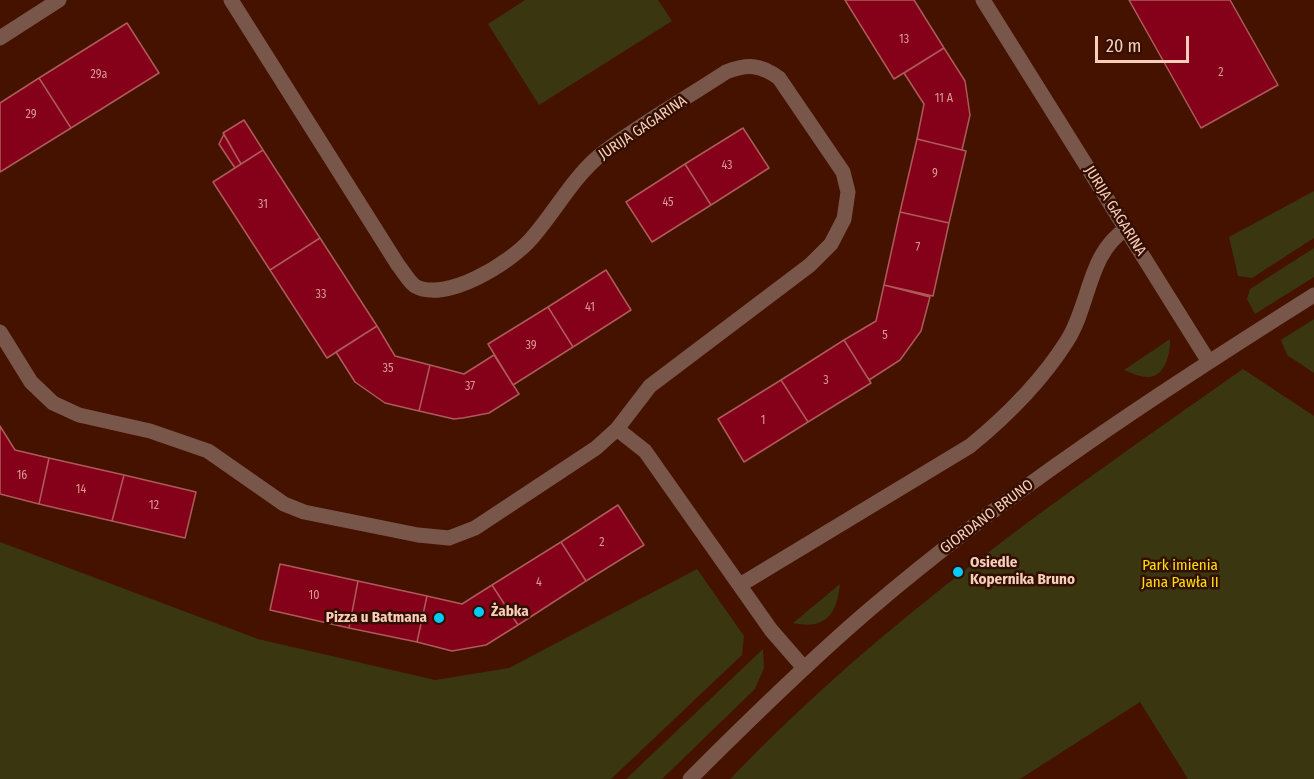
<!DOCTYPE html>
<html>
<head>
<meta charset="utf-8">
<style>
  body { margin:0 }
  #map { position:relative; width:1314px; height:779px; overflow:hidden; background:#451200; font-family:"Fira Sans Condensed",sans-serif }
  canvas { display:block }
  .scale { position:absolute; left:1095px; top:36px; width:94px; height:27px; box-sizing:border-box; border:3px solid #f7cdbc; border-top:0; padding-left:8px; font-size:18px; line-height:21px; white-space:nowrap; color:#f7cdbc; -webkit-text-stroke:4px #330f01; paint-order:stroke }
</style>
</head>
<body>
<div id="map">
<canvas width="1314" height="779"></canvas>
<div class="scale">20 m</div>
</div>
<script>
const g = document.querySelector('canvas').getContext('2d');
g.lineJoin = 'round';
function paint(path, color) {
  g.fillStyle = color;
  g.fill(path, 'evenodd');
}
function strokePath(path, color, width, dash) {
  g.strokeStyle = color;
  g.lineWidth = width;
  g.lineCap = dash ? 'butt' : 'round';
  g.setLineDash(dash || []);
  g.stroke(path);
}
function label(font, color, halo, rows, align = 'center') {
  g.font = font + ' "Fira Sans Condensed",sans-serif';
  g.lineWidth = 5;
  g.setLineDash([]);
  g.textBaseline = 'middle';
  g.strokeStyle = halo;
  g.fillStyle = color;
  for (const [text, x, y, turn = 0] of rows) {
    g.save();
    g.translate(x, y);
    g.rotate((+turn || 0) * Math.PI / 180);
    g.textAlign = isNaN(turn) ? turn : align;
    if (halo) g.strokeText(text, 0, 0);
    g.fillText(text, 0, 0);
    g.restore();
  }
}
paint(new Path2D(`
  M 525,0 L 658,0 L 672,21 L 539,105 L 488,24 Z
  M 1314,191 L 1314,238 L 1252,278 L 1238,276 L 1229,237 Z
  M 1314,248 L 1314,277 L 1255,314 L 1247,299 L 1250,289 Z
  M 1314,319 L 1314,373 L 1287,355 L 1281,340 Z
  M 1170,339 C 1171,353 1165,378 1147,377 C 1140,377 1131,373 1124,370 Z
  M 1243,369 L 1314,416 L 1314,779 L 1188,779 L 1140,702 L 1020,779 L 730,779 C 883,619 1062,496 1243,369 Z
  M 0,542 L 258,639 L 435,680 L 509,668 L 697,569 L 744,636 L 742,655 L 611,779 L 0,779 Z
  M 840,584 C 837,614 826,630 793,623 Z
  M 763,649 L 764,668 L 755,689 L 662,779 L 626,779 Z`), '#3a3610');
const building = new Path2D(`
  M 845,0 L 914,0 L 944,48 L 894,79 Z
  M 1129,0 L 1230,0 L 1278,85 L 1201,128 Z
  M 127,23 L 159,73 L 71,128 L 39,78 Z
  M 944,48 L 965,81 L 970,115 L 962,150 L 917,139 L 924,104 L 904,73 Z
  M 39,78 L 71,128 L 0,172 L 0,103 Z
  M 244,120 L 263,150 L 241,164 L 223,133 Z
  M 743,128 L 769,168 L 711,205 L 685,164 Z
  M 224,134 L 241,164 L 235,168 L 219,144 Z
  M 917,139 L 966,151 L 949,223 L 900,212 Z
  M 263,150 L 320,238 L 270,270 L 213,182 Z
  M 685,164 L 711,205 L 652,242 L 626,202 Z
  M 900,212 L 949,223 L 933,296 L 884,285 Z
  M 320,238 L 377,326 L 327,358 L 270,270 Z
  M 606,270 L 631,310 L 573,347 L 548,307 Z
  M 884,285 L 930,297 L 921,331 L 900,360 L 869,380 L 844,340 L 876,321 Z
  M 548,307 L 573,347 L 513,385 L 488,344 Z
  M 377,326 L 395,356 L 430,365 L 419,411 L 385,403 L 355,382 L 336,352 Z
  M 844,340 L 871,383 L 808,422 L 781,380 Z
  M 494,355 L 519,394 L 489,413 L 463,418 L 454,419 L 419,411 L 430,365 L 464,374 Z
  M 781,380 L 808,422 L 744,462 L 718,419 Z
  M 0,426 L 15,450 L 49,458 L 39,504 L 0,494 Z
  M 49,458 L 124,475 L 112,521 L 39,504 Z
  M 124,475 L 196,492 L 185,538 L 112,521 Z
  M 618,505 L 644,545 L 586,581 L 561,542 Z
  M 561,542 L 586,581 L 518,625 L 492,585 Z
  M 280,564 L 358,581 L 349,628 L 270,610 Z
  M 358,581 L 427,596 L 417,642 L 349,628 Z
  M 492,585 L 518,625 L 486,645 L 452,651 L 417,642 L 427,596 L 462,604 Z`);
paint(building, '#850019');
strokePath(building, '#ad5b59', 1.5);
strokePath(new Path2D(`
  M 983,0 L 1209,362
  M 0,38 L 59,0
  M 0,332 L 31,382 L 53,403 L 79,415 L 150,431 L 208,451 L 284,504 L 304,512 L 418,535 L 449,538 L 475,528 L 596,448 L 617,429 L 650,386 L 810,265 L 831,244 L 844,219 L 848,192 L 843,172 L 779,78 C 760,64 747,64 726,72 C 685,99 642,123 604,152 C 573,176 556,211 531,239 C 510,263 446,303 415,286 C 409,282 403,271 398,265 L 231,0
  M 617,429 L 645,451 L 771,630 L 804,668
  M 740,585 L 970,446 C 1008,415 1041,382 1067,341 C 1090,305 1088,253 1126,229
  M 690,779 C 748,721 806,664 869,610 C 1007,492 1160,392 1314,295`), '#78574a', 15);
for (const [x, y, r, color] of [
  [958,572,6,"#05cbf9"],
  [479,612,6,"#05cbf9"],
  [439,618,6,"#05cbf9"]
]) {
  const dot = new Path2D();
  dot.arc(x, y, r, 0, 2 * Math.PI);
  g.fillStyle = color;
  g.fill(dot);
  strokePath(dot, '#330f01', 2);
}
label('12px', '#da9a93', null, [
  ["13",904,40],
  ["2",1221,73],
  ["29a",99,75],
  ["11 A",944,99],
  ["29",31,115],
  ["43",727,166],
  ["9",935,174],
  ["45",668,203],
  ["31",263,205],
  ["7",918,248],
  ["33",321,295],
  ["41",590,308],
  ["5",885,336],
  ["39",531,346],
  ["35",388,369],
  ["3",826,381],
  ["37",470,387],
  ["1",763,421],
  ["16",22,476],
  ["14",81,490],
  ["12",154,506],
  ["2",602,543],
  ["4",539,583],
  ["10",314,596]
]);
label('15px', '#f7cdbc', '#330f01', [
  ["JURIJA GAGARINA",643,128,-34],
  ["JURIJA GAGARINA",1115,211,58],
  ["GIORDANO BRUNO",987,517,-37]
]);
label('bold 15px', '#f7cdbc', '#330f01', [
  ["Osiedle",970,563],
  ["Kopernika Bruno",970,580],
  ["Żabka",491,612],
  ["Pizza u Batmana",427,618,"right"]
], 'left');
label('15px', '#f7e108', '#330f01', [
  ["Park imienia",1180,566],
  ["Jana Pawła II",1180,583]
]);
</script>
</body>
</html>
